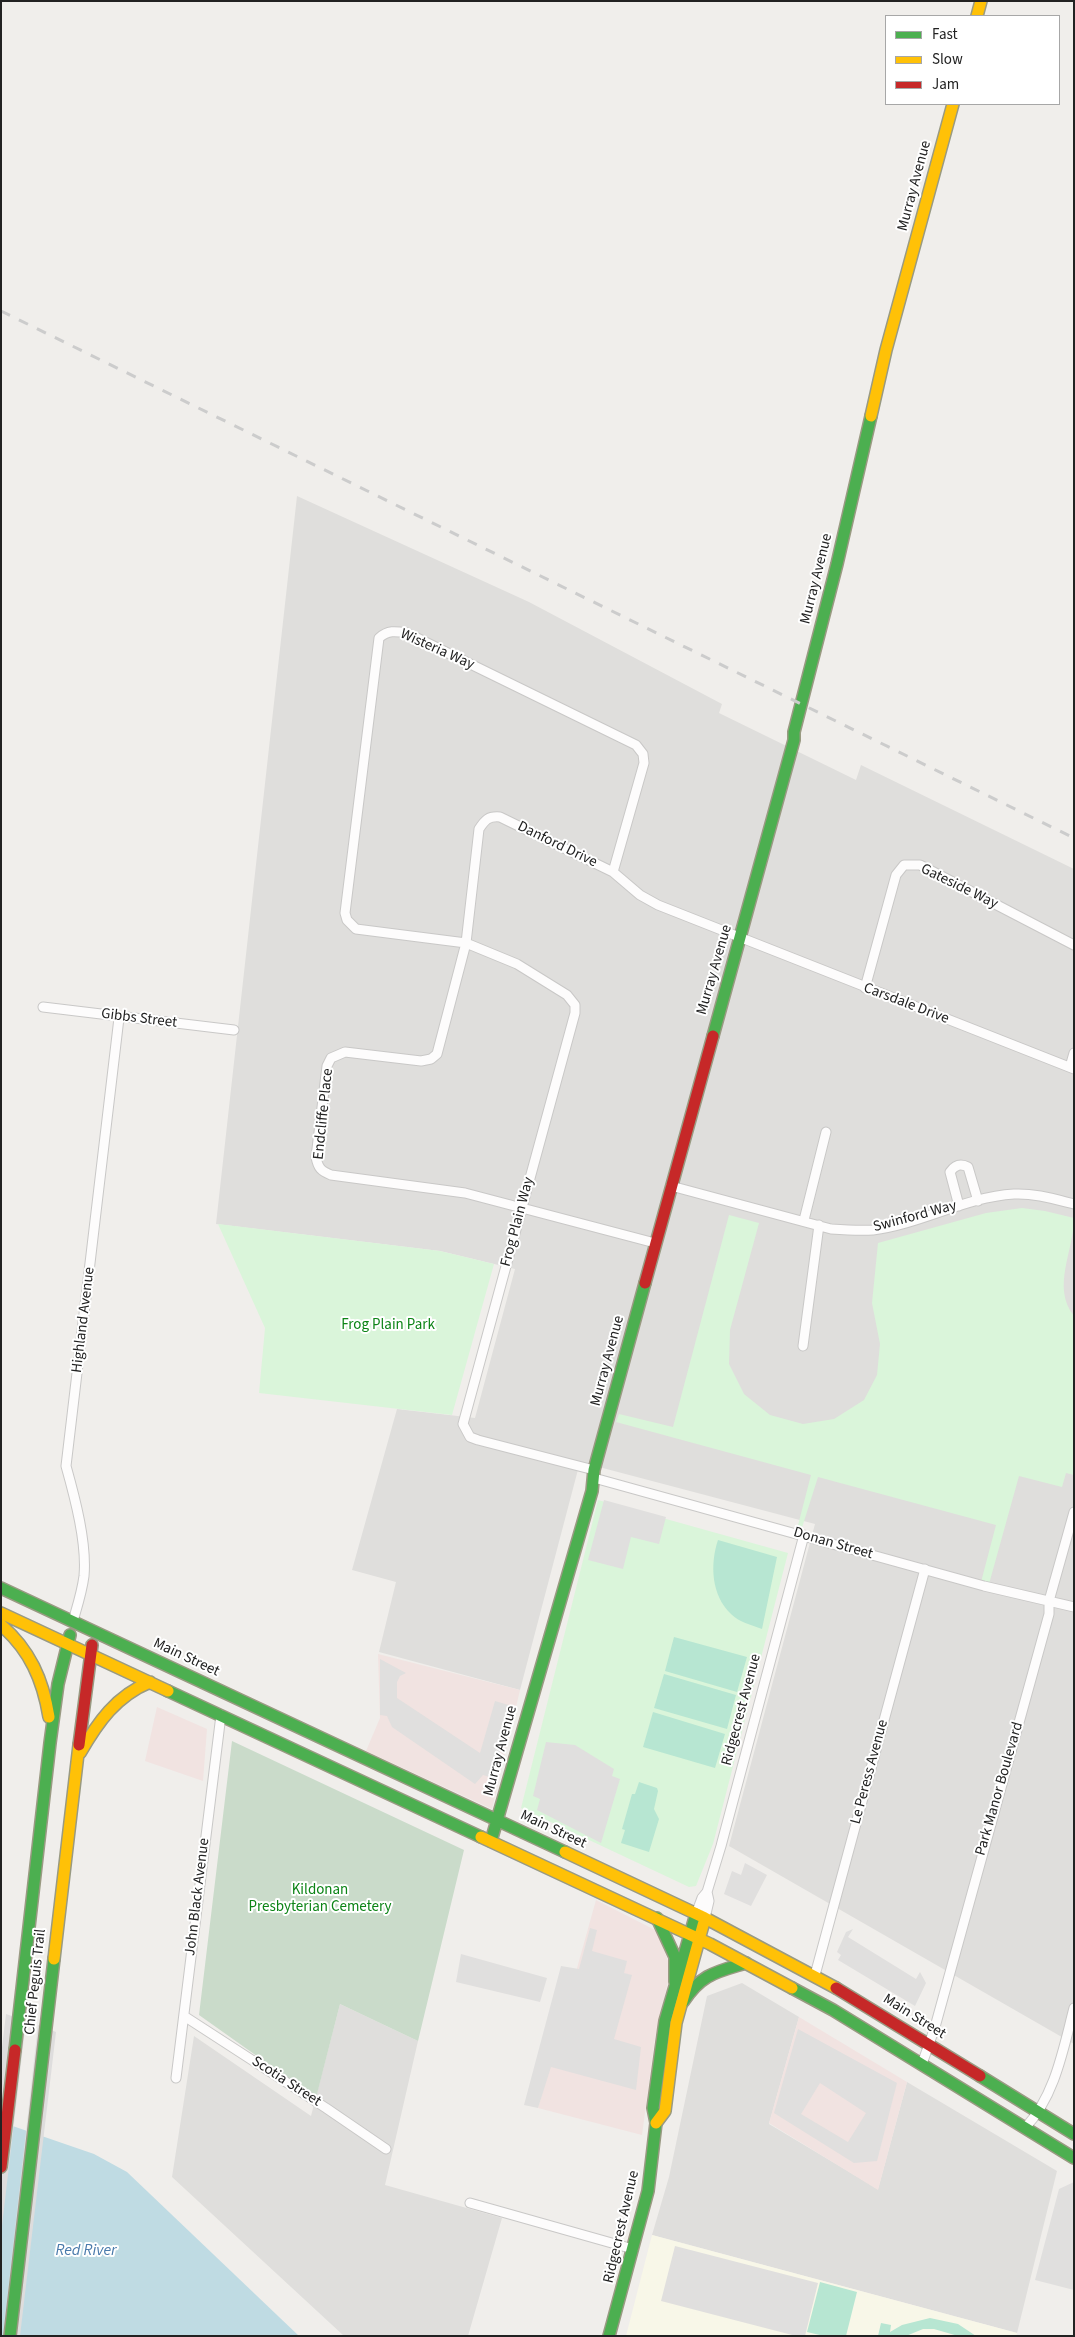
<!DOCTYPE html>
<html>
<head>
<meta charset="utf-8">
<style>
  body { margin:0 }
  #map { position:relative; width:1075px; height:2337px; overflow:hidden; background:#f0eeeb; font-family:"Source Sans 3",sans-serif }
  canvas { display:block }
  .frame { position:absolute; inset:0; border:2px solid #222; pointer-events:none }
  .legend { position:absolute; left:885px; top:15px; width:175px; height:90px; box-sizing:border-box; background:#fff; border:1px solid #a7a7a7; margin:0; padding:6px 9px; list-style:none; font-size:15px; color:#222 }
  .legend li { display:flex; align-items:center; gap:10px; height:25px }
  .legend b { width:25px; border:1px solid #a7a7a7 }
</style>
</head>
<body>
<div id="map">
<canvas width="1075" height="2337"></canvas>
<div class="frame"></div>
<ul class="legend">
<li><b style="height:6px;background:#4caf50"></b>Fast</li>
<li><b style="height:6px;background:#ffc107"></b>Slow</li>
<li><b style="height:6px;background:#c62828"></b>Jam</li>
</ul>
</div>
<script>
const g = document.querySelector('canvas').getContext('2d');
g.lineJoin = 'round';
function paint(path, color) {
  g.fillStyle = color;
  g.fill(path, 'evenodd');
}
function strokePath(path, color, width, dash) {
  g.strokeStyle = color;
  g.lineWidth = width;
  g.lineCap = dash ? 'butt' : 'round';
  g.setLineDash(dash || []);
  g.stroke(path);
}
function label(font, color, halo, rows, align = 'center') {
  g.font = font + ' "Source Sans 3",sans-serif';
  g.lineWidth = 4;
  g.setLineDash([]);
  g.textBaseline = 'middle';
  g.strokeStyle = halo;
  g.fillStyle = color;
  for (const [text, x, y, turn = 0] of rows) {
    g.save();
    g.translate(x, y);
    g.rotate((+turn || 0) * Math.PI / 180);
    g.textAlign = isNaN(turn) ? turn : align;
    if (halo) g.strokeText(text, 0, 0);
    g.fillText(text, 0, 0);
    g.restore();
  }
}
paint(new Path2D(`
  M 297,496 L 529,602 L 722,704 L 719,713 L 856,780 L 861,765 L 1074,869 L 1074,2044 L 729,1846 L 815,1524 L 580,1462 L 520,1690 L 379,1652 L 396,1582 L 352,1570 L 397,1409 L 475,1418 L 515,1269 L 440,1251 L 216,1224 Z
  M 742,1983 L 799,2017 L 769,2124 L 878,2189 L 907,2082 L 1057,2171 L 1017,2333 L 652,2235 L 669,2177 L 707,1996 Z
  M 340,2004 L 418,2041 L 385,2185 L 502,2218 L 468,2336 L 344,2336 L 172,2177 L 194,2036 L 311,2116 Z`), '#dfdedc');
paint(new Path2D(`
  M 378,1654 L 520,1690 L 492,1809 L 366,1751 L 380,1718 Z
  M 157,1707 L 207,1729 L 203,1781 L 145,1761 Z
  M 596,1900 L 657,1931 L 671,1969 L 655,2038 L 642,2135 L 538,2108 Z
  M 799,2017 L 907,2082 L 878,2190 L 769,2123 Z`), '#f1e3e1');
paint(new Path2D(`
  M 652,2235 L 1017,2333 L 1016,2336 L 626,2336 Z`), '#f8f7e8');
paint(new Path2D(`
  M 232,1741 L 464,1850 L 418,2041 L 340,2004 L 316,2098 L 199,2015 Z`), '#cadbca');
paint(new Path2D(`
  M 1022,1208 L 1045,1211 L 1074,1218 C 1074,1251 1051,1287 1074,1316 L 1074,1475 L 1066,1473 L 1062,1487 L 1019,1476 L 989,1584 L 981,1582 L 996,1525 L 818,1477 L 800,1534 L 796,1533 L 811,1475 L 616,1422 L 619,1414 L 673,1427 L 729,1215 L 759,1223 L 730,1330 L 729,1364 L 744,1394 L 770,1415 L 803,1424 L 834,1419 L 864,1400 L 877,1375 L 880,1344 L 872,1303 L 878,1243 L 986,1213 Z
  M 218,1224 L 440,1251 L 494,1264 L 452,1415 L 259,1393 L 265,1328 Z
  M 598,1500 L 788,1553 L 713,1844 L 696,1886 L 689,1887 L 521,1808 Z`), '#daf5da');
paint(new Path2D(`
  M 718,1540 L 777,1557 L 762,1629 C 751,1625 739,1622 731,1614 C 711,1595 710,1564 718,1540 Z
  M 674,1637 L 747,1657 L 737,1692 L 665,1671 Z
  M 664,1674 L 736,1695 L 727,1729 L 654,1708 Z
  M 653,1712 L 725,1734 L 715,1768 L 643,1747 Z
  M 639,1782 L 657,1788 L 658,1791 L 654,1809 L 659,1819 L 649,1852 L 621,1843 L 625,1830 L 622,1829 L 632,1794 L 635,1794 Z
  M 820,2282 L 857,2292 L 846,2336 L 824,2336 L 807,2332 Z
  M 930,2318 L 958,2324 L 976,2336 L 958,2336 L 934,2329 L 923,2329 L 906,2336 L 878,2336 L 881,2323 L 891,2325 L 890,2332 L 902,2325 Z`), '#b7e6d2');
paint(new Path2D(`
  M 604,1500 L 666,1517 L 659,1544 L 631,1537 L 623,1569 L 588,1560 Z
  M 380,1659 L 406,1673 L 400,1676 L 397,1682 L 397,1698 L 480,1753 L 495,1701 L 512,1706 L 493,1778 L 483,1775 L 475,1784 L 392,1727 L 387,1716 L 380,1715 Z
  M 546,1742 L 575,1745 L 614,1769 L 612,1776 L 620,1779 L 601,1843 L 537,1810 L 540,1799 L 533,1796 Z
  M 745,1863 L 767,1875 L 751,1906 L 724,1894 L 732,1871 L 741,1875 Z
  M 590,1928 L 597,1930 L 592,1951 L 627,1961 L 624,1973 L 632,1975 L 614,2039 L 641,2047 L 636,2090 L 551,2067 L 538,2108 L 524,2105 L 561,1966 L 579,1969 Z
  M 853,1929 L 848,1937 L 916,1979 L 920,1972 L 926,1983 L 915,2006 L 838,1960 L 841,1955 L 837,1952 L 846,1932 Z
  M 461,1954 L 547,1978 L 540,2002 L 456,1982 Z
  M 798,2029 L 897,2083 L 877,2161 L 854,2163 L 774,2113 ZM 820,2083 L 866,2113 L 848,2142 L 801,2114 Z
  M 1074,2182 L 1074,2290 L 1035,2280 L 1059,2189 Z
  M 675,2246 L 818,2283 L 805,2336 L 796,2336 L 661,2301 Z`), '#e0dfde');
paint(new Path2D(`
  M 1,2122 L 94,2154 L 127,2172 L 299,2336 L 1,2336 Z`), '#bfdbe3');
paint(new Path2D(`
  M 6,2014 L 26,2021 L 1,2234 L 1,2056 Z
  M 38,2025 L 56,2032 L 20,2336 L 3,2336 Z`), '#dedddd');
const street = new Path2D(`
  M 865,988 L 896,875 L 904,865 L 920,865 L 1074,945
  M 43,1007 L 234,1030
  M 1070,1067 L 1074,1053
  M 671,1186 L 831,1229 C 845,1230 859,1231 873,1230 C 921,1224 965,1197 1014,1194 C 1034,1193 1054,1199 1074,1204
  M 959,1206 L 950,1172 C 955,1165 960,1163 968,1167 L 978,1201
  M 804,1220 L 826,1132
  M 655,1243 L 465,1193 L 331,1175 C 321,1171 318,1168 316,1157 L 327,1066 L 331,1058 L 345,1052 L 421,1061 L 431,1059 L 437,1054 L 466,943 L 479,829 C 485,820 488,816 500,817 L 613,872 L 640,895 L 658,905 L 1074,1069
  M 803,1346 L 819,1225
  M 594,1470 L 478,1440 L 470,1437 L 463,1424 L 575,1013 L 575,1005 L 567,995 L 517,964 L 466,943 L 356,929 L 347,920 L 345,913 L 379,638 C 388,630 395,631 407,633 L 636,745 L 643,754 L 644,763 L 613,872
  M 594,1478 L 984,1586 L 1074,1607
  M 73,1621 C 77,1607 82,1592 84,1576 C 87,1543 75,1498 66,1466 L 119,1018
  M 696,1914 L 702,1898 L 707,1892 L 721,1846 L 804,1535
  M 705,1918 L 709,1901 L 707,1892
  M 815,1975 L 925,1569
  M 184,2016 L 326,2108 L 386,2149
  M 922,2064 L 935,2027 L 1049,1614 L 1049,1601 L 1074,1512
  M 176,2078 L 221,1715
  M 1025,2128 C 1055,2096 1063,2050 1074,2008
  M 470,2203 L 633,2249`);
const fast = new Path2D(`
  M 713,1036 L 794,740 L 794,732 L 837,564 L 871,416
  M 1,1588 L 565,1852
  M 168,1691 L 481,1837
  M 491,1841 L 592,1491 L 594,1470 L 645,1283
  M 657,1918 L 675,1957 L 675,1982
  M 792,1988 L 833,2010 L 1074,2158
  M 683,2002 C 701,1974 716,1972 746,1963
  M 15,2050 L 50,1743 L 58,1684 L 70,1635
  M 980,2076 L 1074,2134
  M 10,2336 L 54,1959
  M 609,2336 L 648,2191 L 656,2123 L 653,2108 L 665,2021 L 696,1914`);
const slow = new Path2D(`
  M 977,16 L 981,1
  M 871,416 L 886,350 L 953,104
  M 1,1613 L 168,1691
  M 1,1625 C 30,1650 43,1680 49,1717
  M 80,1753 C 98,1722 116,1696 150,1682
  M 481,1837 L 710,1944 L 792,1988
  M 565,1852 L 705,1918 L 836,1988
  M 54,1959 L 79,1745
  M 656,2123 L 665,2111 L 676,2023 L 705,1918`);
const jam = new Path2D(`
  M 645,1283 L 713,1036
  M 79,1745 L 92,1645
  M 836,1988 L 980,2076
  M 1,2167 L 15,2050`);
strokePath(street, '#c9c8c7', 11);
strokePath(fast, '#999a82', 14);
strokePath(slow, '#999a82', 14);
strokePath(jam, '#999a82', 14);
strokePath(street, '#fdfcfc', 9);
strokePath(fast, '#4caf50', 11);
strokePath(slow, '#ffc107', 11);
strokePath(jam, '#c62828', 11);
strokePath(new Path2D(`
  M 1,311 L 1074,838`), '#ccc', 3, [10, 10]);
label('15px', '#222', '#fff', [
  ["Murray Avenue",915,186,-75],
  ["Murray Avenue",817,579,-76],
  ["Wisteria Way",437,650,24],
  ["Danford Drive",557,845,26],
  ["Gateside Way",959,887,26],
  ["Murray Avenue",715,970,-74],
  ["Carsdale Drive",906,1004,21],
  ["Gibbs Street",139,1019,7],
  ["Endcliffe Place",324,1114,-84],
  ["Swinford Way",915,1217,-15],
  ["Frog Plain Way",518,1222,-75],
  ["Highland Avenue",84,1320,-83],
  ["Murray Avenue",608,1361,-75],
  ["Donan Street",833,1544,16],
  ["Main Street",186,1658,25],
  ["Ridgecrest Avenue",742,1710,-75],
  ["Murray Avenue",501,1751,-75],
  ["Le Peress Avenue",870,1772,-75],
  ["Park Manor Boulevard",1000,1789,-74],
  ["Main Street",553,1830,25],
  ["John Black Avenue",198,1897,-83],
  ["Chief Peguis Trail",36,1982,-84],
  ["Main Street",914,2017,32],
  ["Scotia Street",286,2082,33],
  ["Ridgecrest Avenue",622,2227,-77]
]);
label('15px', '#0c8416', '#fff', [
  ["Frog Plain Park",388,1326],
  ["Kildonan",320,1891],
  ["Presbyterian Cemetery",320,1908]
]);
label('italic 16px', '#4a7aab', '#fff', [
  ["Red River",86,2251]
]);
</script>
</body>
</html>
